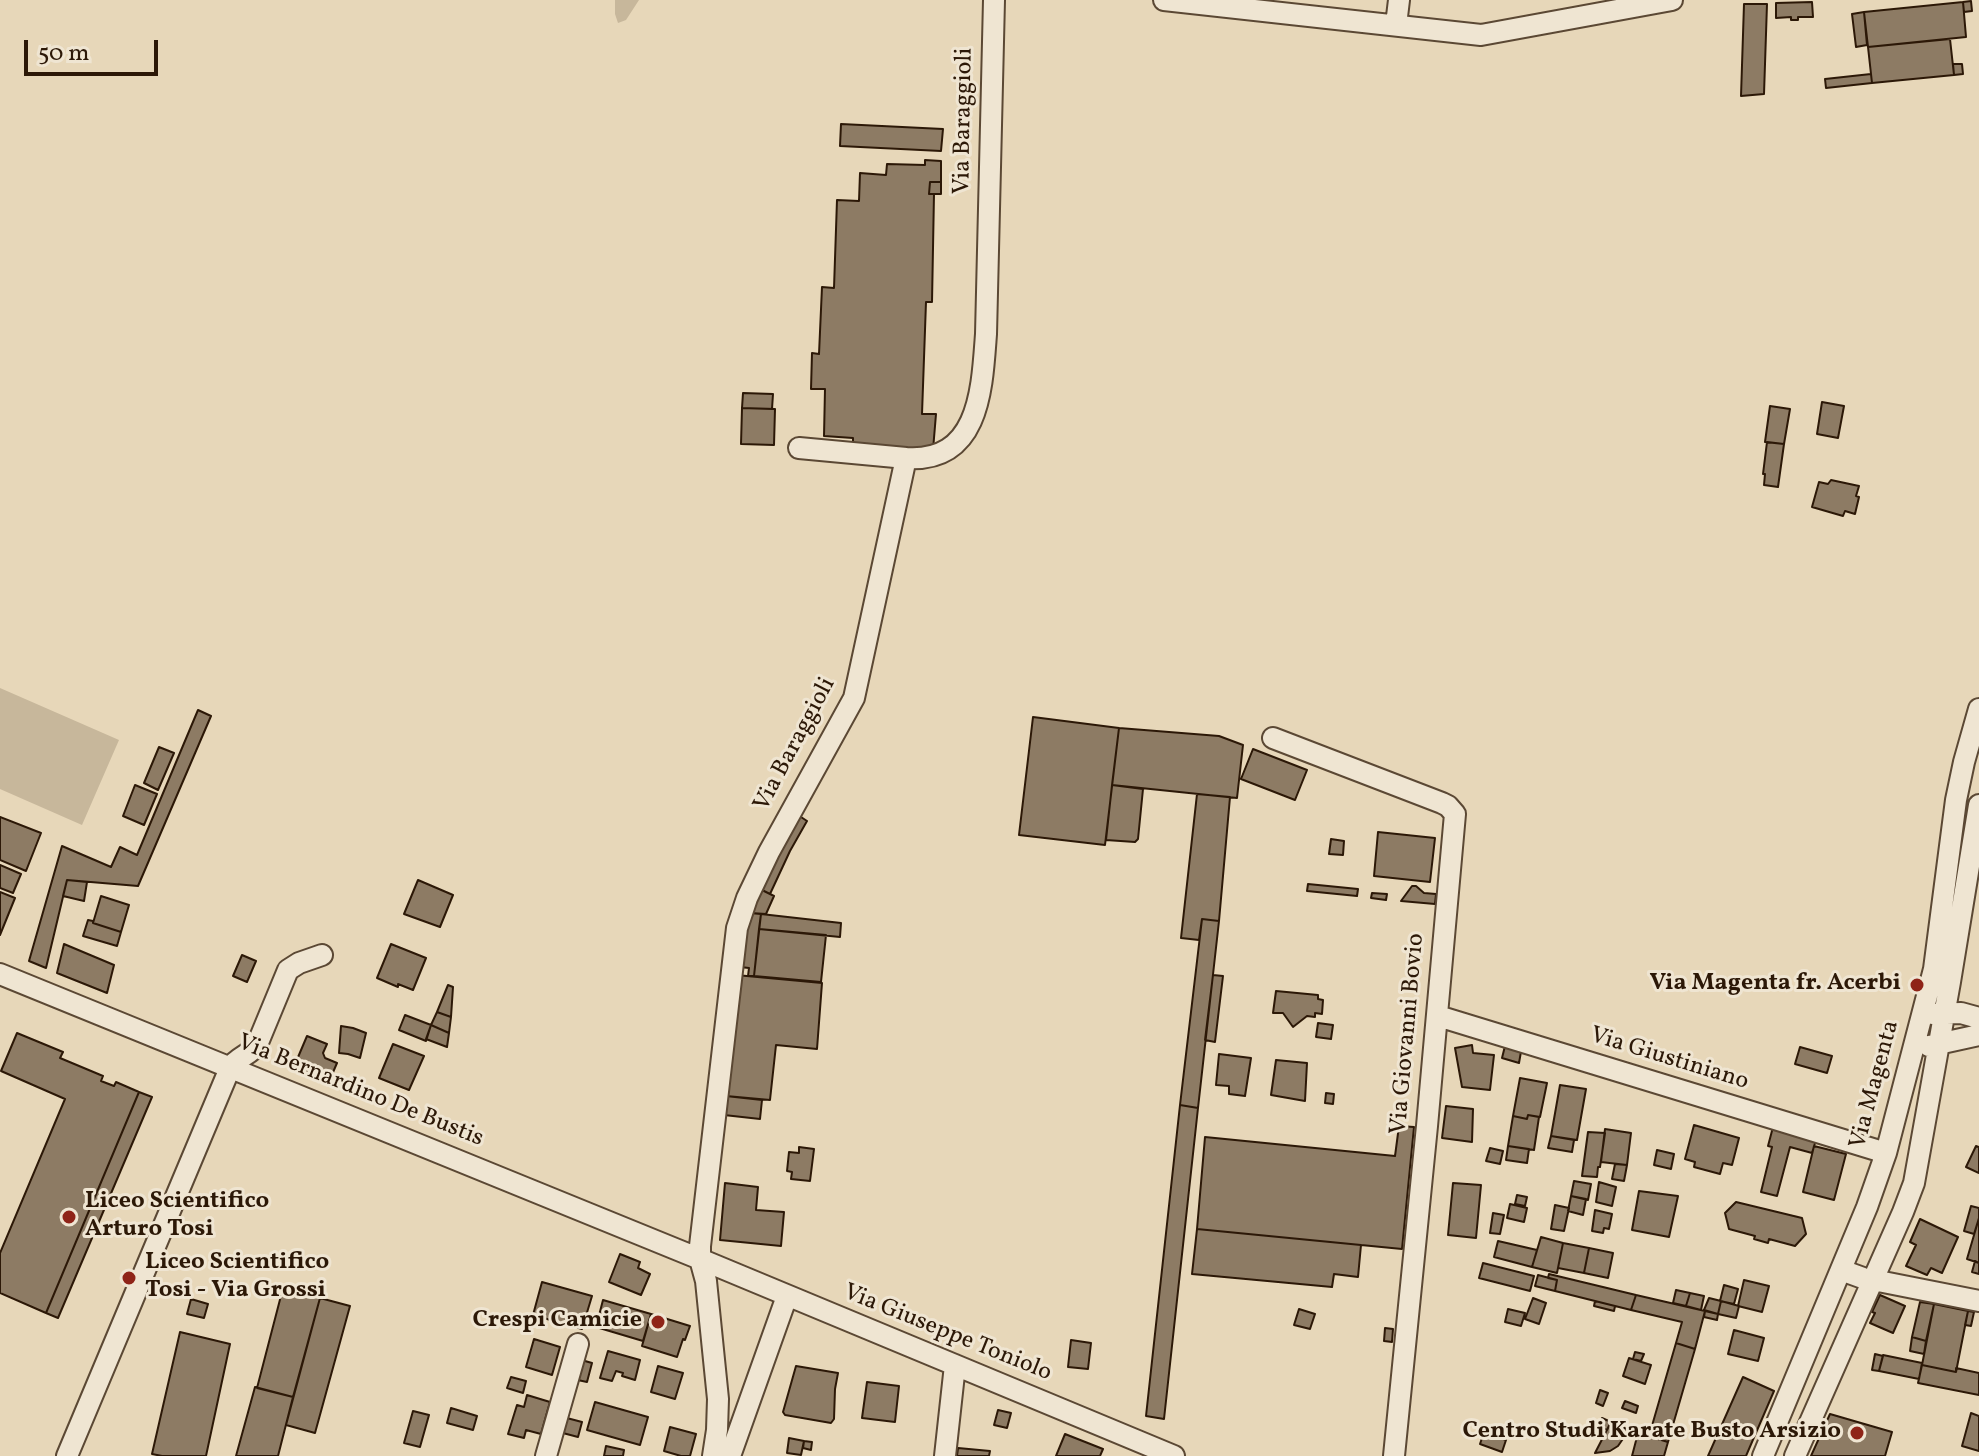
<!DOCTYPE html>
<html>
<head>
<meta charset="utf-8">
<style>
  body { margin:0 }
  #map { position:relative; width:1979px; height:1456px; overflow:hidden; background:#e7d7b9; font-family:Vollkorn,serif }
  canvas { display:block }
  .scale { position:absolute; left:24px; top:40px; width:134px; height:36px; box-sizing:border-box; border:4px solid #2c1807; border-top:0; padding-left:10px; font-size:24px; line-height:28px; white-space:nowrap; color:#2c1807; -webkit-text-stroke:6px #efe5d2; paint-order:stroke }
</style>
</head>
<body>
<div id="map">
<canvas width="1979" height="1456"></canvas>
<div class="scale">50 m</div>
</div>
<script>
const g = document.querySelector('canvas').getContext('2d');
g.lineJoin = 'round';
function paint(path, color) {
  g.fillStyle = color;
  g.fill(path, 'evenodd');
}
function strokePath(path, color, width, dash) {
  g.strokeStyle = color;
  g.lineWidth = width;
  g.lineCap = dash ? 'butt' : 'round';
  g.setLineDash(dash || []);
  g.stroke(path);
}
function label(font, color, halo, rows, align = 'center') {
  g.font = font + ' Vollkorn,serif';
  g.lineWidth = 6;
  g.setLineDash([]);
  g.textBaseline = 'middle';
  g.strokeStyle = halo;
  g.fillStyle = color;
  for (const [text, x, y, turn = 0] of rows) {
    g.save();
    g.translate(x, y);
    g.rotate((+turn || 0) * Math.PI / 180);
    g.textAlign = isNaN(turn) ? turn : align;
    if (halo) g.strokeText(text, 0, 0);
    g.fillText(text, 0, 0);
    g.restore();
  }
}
paint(new Path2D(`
  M 615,0 L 639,0 L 626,20 L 618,23 L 615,14 Z
  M 0,688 L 119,740 L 82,825 L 0,789 Z`), '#c7b79b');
const building = new Path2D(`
  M 1971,1 L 1972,11 L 1964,12 L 1963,2 Z
  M 1812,2 L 1813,17 L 1798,17 L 1798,20 L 1791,20 L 1791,17 L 1776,18 L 1776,3 Z
  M 1963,2 L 1966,37 L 1868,47 L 1864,12 Z
  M 1744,4 L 1767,4 L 1764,94 L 1741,96 Z
  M 1864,12 L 1867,45 L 1856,47 L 1852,14 Z
  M 1950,39 L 1954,75 L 1872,83 L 1868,47 Z
  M 1953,64 L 1962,64 L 1963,74 L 1954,75 Z
  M 1871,74 L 1872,83 L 1826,88 L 1825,79 Z
  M 841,124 L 943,129 L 941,151 L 840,146 Z
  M 925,160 L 941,161 L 941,182 L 930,182 L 929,194 L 934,194 L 932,302 L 926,302 L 922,414 L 936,414 L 933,450 L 853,446 L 853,438 L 824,436 L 825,389 L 811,389 L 812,353 L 819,354 L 822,287 L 834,288 L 837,200 L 859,201 L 860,173 L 886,175 L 887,164 L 925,165 Z
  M 930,182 L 941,182 L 941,194 L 929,194 Z
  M 743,393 L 773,394 L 772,409 L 742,408 Z
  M 1822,402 L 1844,406 L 1838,438 L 1817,434 Z
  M 1770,406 L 1790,409 L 1784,444 L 1765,442 Z
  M 742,408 L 775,409 L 774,445 L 741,444 Z
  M 1767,442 L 1784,444 L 1778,487 L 1764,485 L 1765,474 L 1763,474 Z
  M 1831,480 L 1859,486 L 1856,496 L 1859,497 L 1855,514 L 1845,511 L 1843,516 L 1812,507 L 1819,482 L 1828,484 Z
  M 198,710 L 211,716 L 138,886 L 67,880 L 46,968 L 29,961 L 62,846 L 111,867 L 120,847 L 137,855 Z
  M 1033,717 L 1119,728 L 1105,845 L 1019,835 Z
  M 1119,728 L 1219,736 L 1243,745 L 1237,798 L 1112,785 Z
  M 159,747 L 174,753 L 158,790 L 144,783 Z
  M 1253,749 L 1307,770 L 1295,800 L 1241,779 Z
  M 135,785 L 157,794 L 144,825 L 123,816 Z
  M 1112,785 L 1143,789 L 1138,839 L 1135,842 L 1106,840 Z
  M 1197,794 L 1230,797 L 1219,921 L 1202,919 L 1199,940 L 1181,938 Z
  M 798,815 L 807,821 L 790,851 L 770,894 L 760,889 Z
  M 0,817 L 41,833 L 26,871 L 0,860 Z
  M 1378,832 L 1435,838 L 1430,882 L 1374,876 Z
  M 1331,839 L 1344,841 L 1343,855 L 1329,854 Z
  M 0,865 L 21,874 L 13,893 L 0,888 Z
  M 67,880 L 87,882 L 84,901 L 63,896 Z
  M 418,880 L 453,895 L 440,927 L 404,914 Z
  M 1308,884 L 1358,889 L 1357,896 L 1307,891 Z
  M 1412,886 L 1416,886 L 1424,893 L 1436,894 L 1435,904 L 1401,901 Z
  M 760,889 L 774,896 L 766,914 L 750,913 Z
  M 0,892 L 15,898 L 0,935 Z
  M 1372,893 L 1387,894 L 1386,900 L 1371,898 Z
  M 101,896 L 129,905 L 121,932 L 93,923 Z
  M 750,913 L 761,914 L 754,976 L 748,976 L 749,968 L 740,967 Z
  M 761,914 L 841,923 L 840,937 L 759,929 Z
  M 1202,919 L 1219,921 L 1198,1108 L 1180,1105 Z
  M 88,920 L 93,921 L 93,923 L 121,932 L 117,946 L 83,936 Z
  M 759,929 L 826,935 L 821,982 L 754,976 Z
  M 64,944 L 114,965 L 107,993 L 57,973 Z
  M 391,944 L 426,958 L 413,990 L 398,984 L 398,987 L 377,978 Z
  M 242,955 L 256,961 L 247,982 L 233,976 Z
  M 736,975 L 822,983 L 817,1049 L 776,1045 L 770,1100 L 726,1096 Z
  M 1213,975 L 1223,976 L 1215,1042 L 1205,1040 Z
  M 448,985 L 453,987 L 451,1017 L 437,1012 Z
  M 1276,991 L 1318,995 L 1318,999 L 1323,1000 L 1322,1014 L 1315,1013 L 1315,1017 L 1307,1016 L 1293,1027 L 1283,1013 L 1273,1013 Z
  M 437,1012 L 451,1017 L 449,1033 L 431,1025 Z
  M 405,1015 L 431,1025 L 426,1041 L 399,1030 Z
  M 1318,1023 L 1333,1025 L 1331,1039 L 1316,1037 Z
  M 431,1025 L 449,1033 L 447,1047 L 426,1039 Z
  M 341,1026 L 353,1028 L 366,1033 L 360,1058 L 348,1054 L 339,1053 Z
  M 17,1033 L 63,1052 L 60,1058 L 103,1076 L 101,1081 L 114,1086 L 116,1082 L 139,1092 L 46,1313 L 0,1293 L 0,1253 L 65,1099 L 1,1071 Z
  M 307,1036 L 327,1044 L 323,1053 L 325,1058 L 337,1063 L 328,1084 L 293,1069 Z
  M 1506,1042 L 1522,1046 L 1519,1063 L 1502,1058 Z
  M 393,1044 L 424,1056 L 409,1090 L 379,1078 Z
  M 1472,1045 L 1473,1053 L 1494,1055 L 1490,1090 L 1462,1087 L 1455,1048 Z
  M 1800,1047 L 1832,1056 L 1827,1073 L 1795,1064 Z
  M 1219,1054 L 1251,1058 L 1245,1096 L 1229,1094 L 1229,1086 L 1216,1085 Z
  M 1276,1060 L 1307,1063 L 1305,1101 L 1271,1095 Z
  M 1520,1078 L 1547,1083 L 1540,1117 L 1528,1115 L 1527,1119 L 1513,1116 Z
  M 1560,1085 L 1586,1089 L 1577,1140 L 1551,1136 Z
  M 139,1092 L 152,1097 L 58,1318 L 46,1313 Z
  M 1326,1093 L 1334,1094 L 1333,1104 L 1325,1103 Z
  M 726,1096 L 762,1100 L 760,1119 L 724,1115 Z
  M 1180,1105 L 1198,1108 L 1164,1419 L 1146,1416 Z
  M 1446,1106 L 1473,1109 L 1472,1142 L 1442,1138 Z
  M 1528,1115 L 1539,1117 L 1534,1150 L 1508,1146 L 1513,1116 L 1527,1119 Z
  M 1694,1125 L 1739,1138 L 1732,1165 L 1723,1163 L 1720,1174 L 1694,1167 L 1695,1162 L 1685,1159 Z
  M 1399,1126 L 1414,1127 L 1402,1249 L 1197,1229 L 1205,1137 L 1395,1156 Z
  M 1773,1127 L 1816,1140 L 1812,1153 L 1790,1147 L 1777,1196 L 1761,1192 L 1772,1147 L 1768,1146 Z
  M 1605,1129 L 1631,1133 L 1627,1165 L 1601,1162 Z
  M 1588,1132 L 1605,1133 L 1600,1167 L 1598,1167 L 1597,1177 L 1582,1176 Z
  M 1551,1136 L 1574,1140 L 1572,1152 L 1548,1148 Z
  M 1508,1146 L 1529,1149 L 1527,1163 L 1506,1160 Z
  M 1814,1146 L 1846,1154 L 1834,1200 L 1803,1192 Z
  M 1976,1146 L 1979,1147 L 1979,1173 L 1966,1167 Z
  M 799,1147 L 814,1149 L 810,1181 L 791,1179 L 792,1172 L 787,1171 L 789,1152 L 799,1153 Z
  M 1490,1148 L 1503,1151 L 1500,1164 L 1486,1161 Z
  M 1657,1150 L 1674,1154 L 1671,1169 L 1654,1165 Z
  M 1615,1164 L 1627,1165 L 1624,1181 L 1612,1179 Z
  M 1574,1181 L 1591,1184 L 1588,1200 L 1571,1196 Z
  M 1599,1182 L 1616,1187 L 1612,1206 L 1596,1202 Z
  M 725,1183 L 758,1187 L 756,1210 L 784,1212 L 781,1246 L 720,1240 Z
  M 1453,1183 L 1481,1185 L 1476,1238 L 1448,1235 Z
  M 1639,1191 L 1678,1196 L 1669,1237 L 1632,1230 Z
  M 1517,1195 L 1527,1197 L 1525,1206 L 1515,1204 Z
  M 1571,1196 L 1586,1199 L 1583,1215 L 1568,1211 Z
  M 1736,1202 L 1802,1218 L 1806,1234 L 1795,1246 L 1769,1239 L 1768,1243 L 1754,1239 L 1755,1236 L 1729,1229 L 1725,1213 Z
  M 1510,1204 L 1527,1208 L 1524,1222 L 1507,1218 Z
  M 1555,1205 L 1569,1208 L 1564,1231 L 1551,1229 Z
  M 1971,1206 L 1979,1208 L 1979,1218 L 1974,1234 L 1964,1231 Z
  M 1595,1210 L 1612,1214 L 1609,1229 L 1604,1228 L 1603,1233 L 1592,1231 Z
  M 1493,1213 L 1504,1215 L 1500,1234 L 1490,1233 Z
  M 1979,1218 L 1979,1263 L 1967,1259 Z
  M 1920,1219 L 1958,1237 L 1942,1273 L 1931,1268 L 1927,1275 L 1906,1266 L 1916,1245 L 1910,1242 Z
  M 1197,1229 L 1361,1245 L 1358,1277 L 1334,1274 L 1332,1287 L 1192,1274 Z
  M 1541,1237 L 1563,1243 L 1557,1273 L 1532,1267 Z
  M 1498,1241 L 1537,1250 L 1532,1267 L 1494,1257 Z
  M 1563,1243 L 1589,1248 L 1584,1273 L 1558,1268 Z
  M 1589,1248 L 1613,1253 L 1608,1278 L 1584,1273 Z
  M 620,1254 L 640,1262 L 638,1268 L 650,1274 L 641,1295 L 609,1282 Z
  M 1975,1261 L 1979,1263 L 1979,1274 L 1972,1272 Z
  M 1483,1263 L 1534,1276 L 1530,1291 L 1479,1278 Z
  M 1549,1274 L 1636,1295 L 1631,1310 L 1555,1291 L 1557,1280 L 1548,1278 Z
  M 1538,1275 L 1557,1280 L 1555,1291 L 1535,1286 Z
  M 1744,1280 L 1769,1286 L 1762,1312 L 1738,1306 Z
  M 542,1282 L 592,1296 L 582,1329 L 533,1315 Z
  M 1724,1285 L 1738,1289 L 1734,1304 L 1720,1301 Z
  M 283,1288 L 320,1298 L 293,1397 L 257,1388 Z
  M 1676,1290 L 1690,1293 L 1686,1306 L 1673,1303 Z
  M 1690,1293 L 1704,1296 L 1701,1310 L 1686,1306 Z
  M 1636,1295 L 1705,1311 L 1695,1349 L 1676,1343 L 1682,1322 L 1631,1310 Z
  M 1880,1295 L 1905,1306 L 1893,1333 L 1870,1323 L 1875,1313 L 1872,1312 Z
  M 320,1298 L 350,1306 L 315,1433 L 286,1425 Z
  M 1533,1298 L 1546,1303 L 1539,1324 L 1525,1319 Z
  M 1709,1298 L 1721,1301 L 1718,1314 L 1704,1310 Z
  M 191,1299 L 208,1304 L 204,1318 L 187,1314 Z
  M 603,1300 L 651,1314 L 643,1341 L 596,1327 Z
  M 1595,1301 L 1615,1306 L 1614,1311 L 1594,1306 Z
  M 1721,1301 L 1739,1306 L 1736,1318 L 1718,1314 Z
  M 1920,1302 L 1934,1304 L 1926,1341 L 1912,1337 Z
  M 1934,1304 L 1968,1311 L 1956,1372 L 1922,1365 Z
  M 1299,1309 L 1315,1314 L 1310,1329 L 1294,1325 Z
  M 1508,1309 L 1525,1313 L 1521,1326 L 1505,1322 Z
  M 1705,1311 L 1718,1314 L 1717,1320 L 1704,1317 Z
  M 1968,1311 L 1974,1312 L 1971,1326 L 1965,1325 Z
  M 651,1314 L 690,1326 L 685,1340 L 683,1339 L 677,1357 L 642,1346 Z
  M 1385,1328 L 1393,1329 L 1392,1342 L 1384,1341 Z
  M 1734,1330 L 1764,1338 L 1758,1361 L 1728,1354 Z
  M 180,1332 L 230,1344 L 206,1456 L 162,1456 L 152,1454 Z
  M 1912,1337 L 1926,1341 L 1924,1354 L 1910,1351 Z
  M 534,1339 L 560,1347 L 552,1375 L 526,1367 Z
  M 1071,1340 L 1091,1343 L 1088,1369 L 1068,1367 Z
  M 1676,1343 L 1695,1349 L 1668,1442 L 1649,1436 Z
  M 608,1351 L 640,1360 L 635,1380 L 622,1376 L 623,1373 L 616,1371 L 612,1381 L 600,1378 Z
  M 1635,1352 L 1644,1354 L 1641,1361 L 1633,1359 Z
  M 1875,1354 L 1883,1356 L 1879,1371 L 1872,1370 Z
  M 1883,1355 L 1922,1363 L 1919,1379 L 1879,1371 Z
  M 1629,1358 L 1651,1365 L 1645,1384 L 1623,1376 Z
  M 578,1359 L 592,1363 L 587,1382 L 573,1379 Z
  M 1922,1365 L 1956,1372 L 1956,1368 L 1979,1373 L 1979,1395 L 1918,1383 Z
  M 658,1366 L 683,1373 L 675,1399 L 651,1392 Z
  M 796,1366 L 838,1373 L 835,1389 L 834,1419 L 831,1423 L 785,1415 L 783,1412 Z
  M 511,1377 L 526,1381 L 523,1393 L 507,1388 Z
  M 1743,1377 L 1774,1391 L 1746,1456 L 1708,1456 Z
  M 867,1382 L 899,1386 L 895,1422 L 862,1418 Z
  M 255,1387 L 293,1397 L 278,1456 L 236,1456 Z
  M 1600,1390 L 1608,1393 L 1603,1406 L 1596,1403 Z
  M 527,1395 L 550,1402 L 541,1434 L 526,1430 L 524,1438 L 508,1434 L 517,1405 L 524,1407 Z
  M 1625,1401 L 1638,1406 L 1636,1413 L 1622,1408 Z
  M 595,1402 L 648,1417 L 640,1445 L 587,1430 Z
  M 451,1408 L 477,1416 L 473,1430 L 447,1423 Z
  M 998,1410 L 1011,1413 L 1007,1428 L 994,1425 Z
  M 413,1411 L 429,1415 L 420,1447 L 404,1443 Z
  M 1971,1413 L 1979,1416 L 1979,1451 L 1962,1446 Z
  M 1830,1414 L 1892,1432 L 1885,1456 L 1811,1456 Z
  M 563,1417 L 582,1422 L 578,1437 L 559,1432 Z
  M 1602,1418 L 1611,1422 L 1607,1430 L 1598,1425 Z
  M 1611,1422 L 1629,1430 L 1618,1446 L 1610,1451 L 1595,1453 Z
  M 670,1427 L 696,1434 L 690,1456 L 681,1456 L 664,1451 Z
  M 1484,1432 L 1506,1440 L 1502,1452 L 1480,1444 Z
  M 1638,1433 L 1668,1442 L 1664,1456 L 1632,1456 Z
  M 1065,1434 L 1103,1449 L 1100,1456 L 1056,1456 Z
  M 789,1438 L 804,1441 L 801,1455 L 787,1453 Z
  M 804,1441 L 812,1442 L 811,1450 L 803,1448 Z
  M 606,1446 L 624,1450 L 623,1456 L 604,1456 Z
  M 958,1448 L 990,1451 L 989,1456 L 957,1456 Z`);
paint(building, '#8d7b64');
strokePath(building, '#2c1807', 2);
const street = new Path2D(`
  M 1164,0 L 1481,35 L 1672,0
  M 1396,25 L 1399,0
  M 799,448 L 906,458
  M 1273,738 L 1442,803 L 1448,806 L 1455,814 L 1427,1126 L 1394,1456
  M 0,974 L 700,1259 L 1174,1456
  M 1932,1014 L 1961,1013 L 1979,1018
  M 1438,1016 L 1886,1153
  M 1929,1046 L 1979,1035
  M 1841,1270 L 1863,1278 L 1979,1301
  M 67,1456 L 230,1068 C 237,1057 250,1055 257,1045 L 288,970 L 299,963 L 322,955
  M 546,1456 L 578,1344
  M 713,1456 L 717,1430 L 718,1399 L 706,1281 L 700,1259 L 700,1246 L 737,928 L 747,898 L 769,852 L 854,698 L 906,458 C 980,463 982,388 986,334 L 994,0
  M 730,1456 L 787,1296
  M 945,1456 L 955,1365
  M 1763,1456 L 1867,1207 L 1886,1153 L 1934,969 L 1956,800 L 1964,762 L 1979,709
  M 1795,1456 L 1903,1212 L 1914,1183 L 1950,982 L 1979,805`);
strokePath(street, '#5b4834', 24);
strokePath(street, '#efe5d2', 20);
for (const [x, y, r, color] of [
  [1917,985,8,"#8f2418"],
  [69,1217,8,"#8f2418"],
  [129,1278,8,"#8f2418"],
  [658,1322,8,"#8f2418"],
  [1857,1433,8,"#8f2418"]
]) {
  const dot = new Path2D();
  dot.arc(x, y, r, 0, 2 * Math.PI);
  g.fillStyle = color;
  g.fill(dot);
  strokePath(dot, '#efe5d2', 3);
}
label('24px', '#2c1807', '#efe5d2', [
  ["Via Baraggioli",965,121,-89],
  ["Via Baraggioli",796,745,-62],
  ["Via Giovanni Bovio",1409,1034,-85],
  ["Via Giustiniano",1669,1060,17],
  ["Via Magenta",1876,1085,-75],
  ["Via Bernardino De Bustis",360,1092,22],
  ["Via Giuseppe Toniolo",947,1334,22]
]);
label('bold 24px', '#2c1807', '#efe5d2', [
  ["Via Magenta fr. Acerbi",1901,985],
  ["Liceo Scientifico",85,1203,"left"],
  ["Arturo Tosi",85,1231,"left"],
  ["Liceo Scientifico",145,1264,"left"],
  ["Tosi - Via Grossi",145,1292,"left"],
  ["Crespi Camicie",642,1322],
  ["Centro Studi Karate Busto Arsizio",1841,1433]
], 'right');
</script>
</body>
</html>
